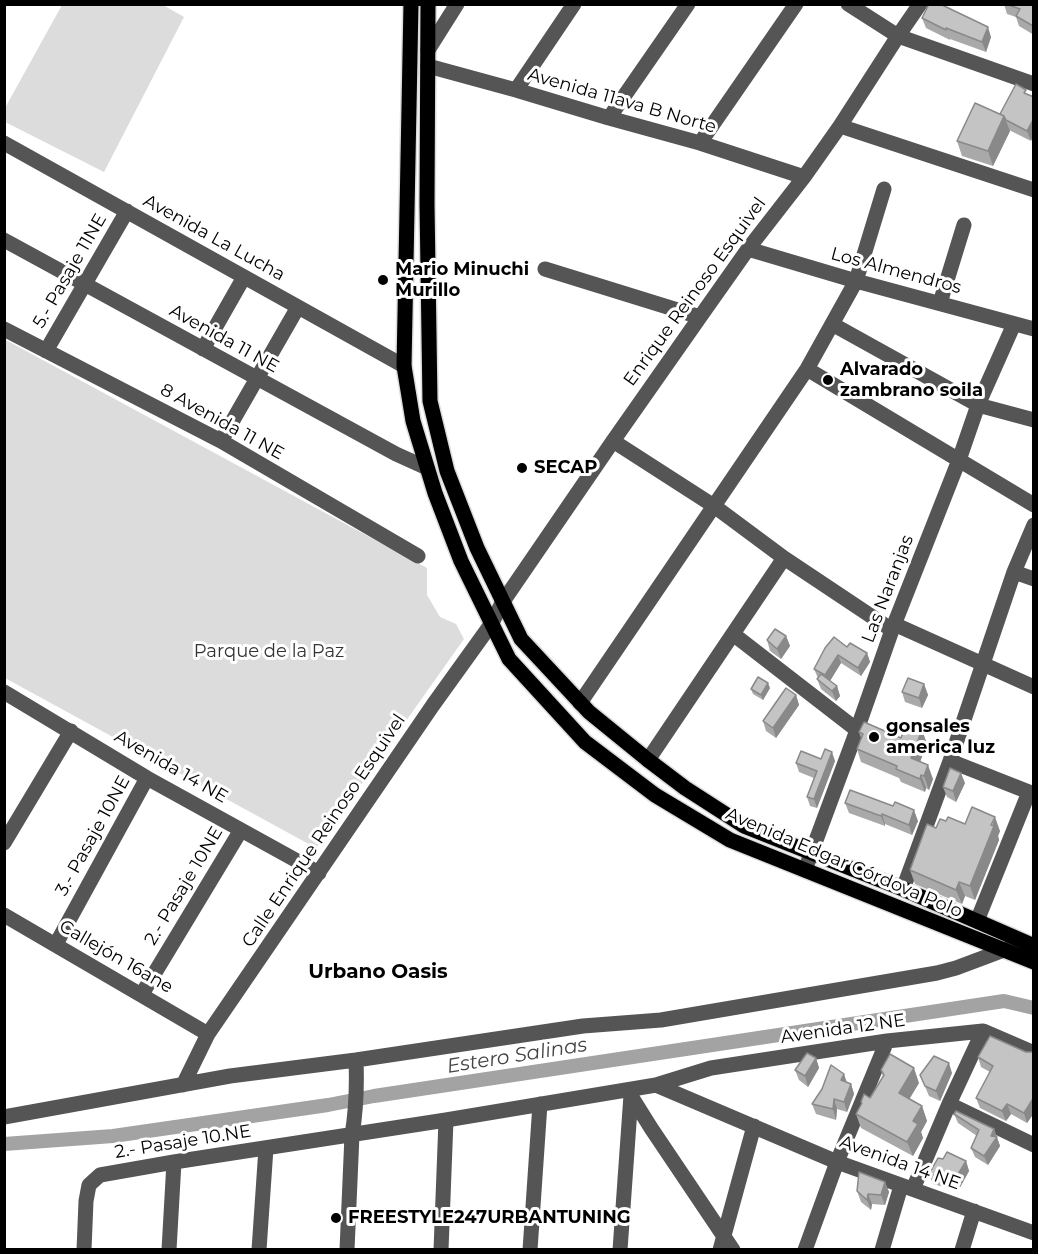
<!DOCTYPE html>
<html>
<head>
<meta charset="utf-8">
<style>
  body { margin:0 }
  #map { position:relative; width:1038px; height:1254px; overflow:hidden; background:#fff; font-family:Montserrat,sans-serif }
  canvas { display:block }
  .frame { position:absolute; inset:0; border:6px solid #000; pointer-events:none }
</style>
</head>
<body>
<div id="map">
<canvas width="1038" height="1254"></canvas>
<div class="frame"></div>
</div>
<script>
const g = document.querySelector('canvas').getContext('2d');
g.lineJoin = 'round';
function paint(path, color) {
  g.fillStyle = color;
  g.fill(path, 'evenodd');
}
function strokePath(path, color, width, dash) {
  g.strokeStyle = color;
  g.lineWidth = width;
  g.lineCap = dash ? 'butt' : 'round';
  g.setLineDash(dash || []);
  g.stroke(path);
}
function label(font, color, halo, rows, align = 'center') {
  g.font = font + ' Montserrat,sans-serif';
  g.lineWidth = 6;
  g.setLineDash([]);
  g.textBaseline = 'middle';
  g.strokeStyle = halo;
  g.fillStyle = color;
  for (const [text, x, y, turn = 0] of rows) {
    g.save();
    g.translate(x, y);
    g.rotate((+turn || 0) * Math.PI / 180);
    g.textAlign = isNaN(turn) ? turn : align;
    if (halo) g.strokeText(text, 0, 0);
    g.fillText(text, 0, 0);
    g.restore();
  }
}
paint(new Path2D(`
  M 62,5 L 163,5 L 184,17 L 104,172 L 5,122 L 5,108 Z
  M 4,339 L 427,568 L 427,595 L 440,617 L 456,624 L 464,639 L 316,848 L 5,678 Z`), '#dcdcdc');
strokePath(new Path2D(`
  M 4,1144 L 113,1136 L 328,1105 L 374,1096 L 1004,1001 L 1034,1008`), '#a3a3a3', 14);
const major = new Path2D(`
  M 411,4 L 404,366 L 413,421 L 435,493 L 461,561 L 509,659 L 585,742 L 655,795 L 730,840 L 1034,962
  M 428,4 L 427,204 L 430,401 L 447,471 L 477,548 L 521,639 L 589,712 L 648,760 L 685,788 L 744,826 L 903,889 L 1034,946`);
strokePath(major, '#dbdbdb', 18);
strokePath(new Path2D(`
  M 848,4 L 898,36 L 1034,84
  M 428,50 L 457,4
  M 428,66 L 516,90 L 609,118 L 700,143 L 804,177
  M 516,90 L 574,4
  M 609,118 L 688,4
  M 840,126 L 1034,190
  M 4,143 L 404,366
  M 700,143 L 796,4
  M 4,240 L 396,454 L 427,468
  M 748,249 L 856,281 L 1034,329
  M 545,269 L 700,317
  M 940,303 L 964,225
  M 832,324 L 978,405 L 1034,420
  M 4,329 L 221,441 L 418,556
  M 203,349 L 244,277
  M 46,351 L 127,211
  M 807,369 L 1034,505
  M 221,441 L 298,307
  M 613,441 L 714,506 L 784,558 L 892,630
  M 1014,572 L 1034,579
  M 894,624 L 1034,687
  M 733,634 L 857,730
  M 4,692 L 147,778 L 319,873
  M 580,703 L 807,369 L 856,281 L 884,189
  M 648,760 L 784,558
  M 950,761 L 1034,794
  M 4,843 L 71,731
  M 805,870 L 857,730 L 892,630 L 959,460 L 978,405 L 1014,324
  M 903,889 L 950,761 L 1014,572 L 1034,525
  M 4,915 L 208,1034
  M 977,921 L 1029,792
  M 56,944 L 147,778
  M 142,994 L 241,830
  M 183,1085 L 208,1034 L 433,705 L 492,623 L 502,603 L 613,441 L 700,317 L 748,249 L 804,177 L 840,126 L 898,36 L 920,4
  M 656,1085 L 837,1162 L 1034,1233
  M 631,1096 L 651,1128 L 733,1250
  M 949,1104 L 1034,1145
  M 4,1117 L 230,1076 L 356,1060 L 583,1026 L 661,1020 L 937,973 L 956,968 L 1012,947
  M 913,1189 L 949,1104 L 983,1031
  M 84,1250 L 86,1201 L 89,1185 L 100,1175 L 174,1162 L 446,1120 L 656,1085 L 711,1068 L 887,1041 L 983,1031 L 1034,1053
  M 169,1250 L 174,1162
  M 259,1250 L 266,1148
  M 347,1250 L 352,1135 C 356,1111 357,1085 356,1060
  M 441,1250 L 446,1120
  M 530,1250 L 540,1104
  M 620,1250 L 631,1095
  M 720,1250 L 754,1126
  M 805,1250 L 837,1162 L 887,1041
  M 882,1250 L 901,1186
  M 962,1250 L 974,1211`), '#555', 15);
strokePath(major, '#000', 15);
paint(new Path2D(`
  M 1004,4 L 1034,4 L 1034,35 L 1019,26 L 1016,17 L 1007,14 Z
  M 922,18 L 991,37 L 986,52 L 950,39 L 950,40 L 926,28 Z
  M 1016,84 L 1031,141 L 1009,130 L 1010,131 L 993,166 L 962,156 L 957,141 L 1000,114 Z
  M 786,636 L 790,646 L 781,659 L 770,651 L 767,640 Z
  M 847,647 L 867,653 L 870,662 L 861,676 L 841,663 L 830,681 L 837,686 L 840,696 L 836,701 L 821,689 L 817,679 L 818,678 L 814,669 Z
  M 924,684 L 928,695 L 922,708 L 905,702 L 902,692 Z
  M 770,688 L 763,700 L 753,694 L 751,689 Z
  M 796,695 L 799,705 L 776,738 L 766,731 L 763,721 Z
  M 922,730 L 927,744 L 920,762 L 933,779 L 929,790 L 926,788 L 925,792 L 901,782 L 899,778 L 861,762 L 857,749 L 861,738 L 859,732 L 901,738 Z
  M 821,759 L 835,761 L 817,808 L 810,806 L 807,797 L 814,778 L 799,772 L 796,763 Z
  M 965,783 L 956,802 L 947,797 L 943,787 Z
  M 845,803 L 893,806 L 918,821 L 912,835 L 885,824 L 885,826 L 849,813 Z
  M 946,821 L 965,824 L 1000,831 L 998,836 L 999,840 L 975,900 L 965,896 L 962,904 L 915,884 L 910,870 L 936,828 Z
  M 1026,1052 L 1034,1052 L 1034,1113 L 1027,1123 L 1011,1114 L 1006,1121 L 980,1108 L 976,1098 L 990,1072 L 981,1067 L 978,1057 Z
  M 816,1058 L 819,1068 L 808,1087 L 799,1080 L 795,1070 Z
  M 881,1070 L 919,1083 L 909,1099 L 922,1106 L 927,1121 L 921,1132 L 923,1138 L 913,1156 L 861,1128 L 856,1114 L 862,1104 L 861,1102 L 870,1098 L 883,1076 Z
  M 952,1073 L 940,1101 L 929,1096 L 920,1075 Z
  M 844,1074 L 847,1083 L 851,1084 L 854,1094 L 847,1112 L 837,1109 L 836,1120 L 816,1114 L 812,1104 Z
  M 954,1114 L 994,1129 L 1000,1146 L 988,1165 L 975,1157 L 971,1148 L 977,1136 L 958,1123 Z
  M 943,1159 L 966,1161 L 969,1171 L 958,1191 L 933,1184 L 929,1174 Z
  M 885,1182 L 889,1192 L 885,1205 L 872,1204 L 871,1210 L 861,1202 L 857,1191 Z`), '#a9a9a9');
paint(new Path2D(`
  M 988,27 L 991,37 L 986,52 L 982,42 Z
  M 1004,116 L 1010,131 L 993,166 L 988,151 Z
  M 1034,118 L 1034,135 L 1031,141 L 1027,131 Z
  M 786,636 L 790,646 L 781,659 L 777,649 Z
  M 867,653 L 870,662 L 861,676 L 858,668 Z
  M 838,655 L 841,663 L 828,684 L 825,675 Z
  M 768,683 L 770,688 L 763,700 L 761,695 Z
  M 924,684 L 928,695 L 922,708 L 919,698 Z
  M 837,686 L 840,696 L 836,701 L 832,691 Z
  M 796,695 L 799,705 L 776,738 L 773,728 Z
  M 922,730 L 927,744 L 916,772 L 911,758 Z
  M 832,752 L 835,761 L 817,808 L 814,799 Z
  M 928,765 L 933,779 L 929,790 L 924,776 Z
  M 961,773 L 965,783 L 956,802 L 953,791 Z
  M 921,775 L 926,788 L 925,792 L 920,779 Z
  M 914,810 L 918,821 L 912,835 L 909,825 Z
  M 882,814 L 885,824 L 885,826 L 881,816 Z
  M 995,817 L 1000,831 L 998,836 L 999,840 L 975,900 L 970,886 Z
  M 959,882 L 965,896 L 962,904 L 956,890 Z
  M 816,1058 L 819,1068 L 808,1087 L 805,1076 Z
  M 949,1063 L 952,1073 L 940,1101 L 936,1091 Z
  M 914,1068 L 919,1083 L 904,1108 L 899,1093 Z
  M 844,1074 L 847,1084 L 841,1080 Z
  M 851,1084 L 854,1094 L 847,1112 L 844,1102 Z
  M 1034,1097 L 1034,1113 L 1027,1123 L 1024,1113 Z
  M 834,1099 L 837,1109 L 836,1120 L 833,1109 Z
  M 1007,1104 L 1011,1114 L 1006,1121 L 1002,1111 Z
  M 922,1106 L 927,1121 L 921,1132 L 923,1138 L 913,1156 L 907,1142 L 913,1121 Z
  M 994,1129 L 1000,1146 L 988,1165 L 984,1156 Z
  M 966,1161 L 969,1171 L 958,1191 L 954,1181 Z
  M 885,1182 L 889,1192 L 885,1205 L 881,1195 Z
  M 868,1194 L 872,1204 L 871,1210 L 867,1200 Z`), '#898989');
const building = new Path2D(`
  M 929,4 L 940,4 L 988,27 L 982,42 L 946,28 L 946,30 L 922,18 Z
  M 1006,4 L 1034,4 L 1033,26 L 1016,16 L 1020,9 Z
  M 1016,84 L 1026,90 L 1024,93 L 1034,97 L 1034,118 L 1027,131 L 1006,120 L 1004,116 L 1000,114 Z
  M 975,103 L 1004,116 L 988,151 L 957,141 Z
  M 775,629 L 786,636 L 777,649 L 767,640 Z
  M 834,637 L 847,647 L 850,643 L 867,653 L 858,668 L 838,655 L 825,675 L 814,669 L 825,648 Z
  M 821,674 L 837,686 L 832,691 L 817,679 Z
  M 758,677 L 768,683 L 761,695 L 751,689 Z
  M 908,678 L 924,684 L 919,698 L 902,692 Z
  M 786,688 L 796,695 L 773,728 L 763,721 Z
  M 864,722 L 901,738 L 906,724 L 922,730 L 911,758 L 928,765 L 924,776 L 921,775 L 920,779 L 896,769 L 897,766 L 857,749 L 863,734 L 859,732 Z
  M 825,749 L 832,752 L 814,799 L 807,797 L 817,771 L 796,763 L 801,751 L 821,759 Z
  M 950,768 L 961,773 L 953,791 L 943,787 Z
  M 850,790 L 893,806 L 895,802 L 914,810 L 909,825 L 882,814 L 881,816 L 845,803 Z
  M 972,807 L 995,817 L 991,825 L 994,826 L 970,886 L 959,882 L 956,890 L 910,870 L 927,824 L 936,828 L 940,819 L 946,821 L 948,817 L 965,824 Z
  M 990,1036 L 1026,1052 L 1034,1052 L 1034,1097 L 1024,1113 L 1007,1104 L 1002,1111 L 976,1098 L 993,1066 L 978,1057 Z
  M 807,1053 L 816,1058 L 805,1076 L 795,1070 Z
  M 890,1054 L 914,1068 L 899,1093 L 922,1106 L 913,1121 L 918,1124 L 907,1142 L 856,1114 L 862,1103 L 861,1102 L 864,1094 L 870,1098 L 884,1075 L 881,1070 Z
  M 934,1056 L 949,1063 L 936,1091 L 925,1086 L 920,1075 Z
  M 831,1065 L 844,1074 L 841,1080 L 851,1084 L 844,1102 L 834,1099 L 833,1109 L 812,1104 L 822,1089 Z
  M 956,1111 L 994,1129 L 991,1136 L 997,1137 L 984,1156 L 971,1148 L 979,1130 L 954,1114 Z
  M 947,1152 L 966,1161 L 954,1181 L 929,1174 L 938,1158 L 943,1159 Z
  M 859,1172 L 885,1182 L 881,1195 L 868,1194 L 867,1200 L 857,1191 Z`);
paint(building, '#c4c4c4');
strokePath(building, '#898989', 1.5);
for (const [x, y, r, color] of [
  [383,280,6,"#000"],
  [828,380,6,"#000"],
  [522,468,6,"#000"],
  [874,737,6,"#000"],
  [336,1218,6,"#000"]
]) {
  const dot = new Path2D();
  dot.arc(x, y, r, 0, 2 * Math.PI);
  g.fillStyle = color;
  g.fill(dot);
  strokePath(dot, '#fff', 2);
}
label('18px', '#000', '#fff', [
  ["Avenida 11ava B Norte",622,101,16],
  ["Avenida La Lucha",214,238,29],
  ["5.- Pasaje 11NE",70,271,-60],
  ["Los Almendros",896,271,15],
  ["Enrique Reinoso Esquivel",695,292,-54],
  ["Avenida 11 NE",224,339,29],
  ["8 Avenida 11 NE",222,422,29],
  ["Las Naranjas",888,589,-69],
  ["Avenida 14 NE",171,767,30],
  ["Calle Enrique Reinoso Esquivel",324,831,-56],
  ["3.- Pasaje 10NE",93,836,-61],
  ["Avenida Edgar Córdova Polo",844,863,23],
  ["2.- Pasaje 10NE",184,886,-59],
  ["Callejón 16ane",116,957,30],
  ["Avenida 12 NE",843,1029,-8],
  ["2.- Pasaje 10.NE",183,1142,-9],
  ["Avenida 14 NE",900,1163,20]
]);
label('bold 18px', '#000', '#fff', [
  ["Mario Minuchi",395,270],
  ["Murillo",395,291],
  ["Alvarado",840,370],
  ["zambrano soila",840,391],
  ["SECAP",534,468],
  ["gonsales",886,727],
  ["america luz",886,748],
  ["FREESTYLE247URBANTUNING",348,1218]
], 'left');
label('18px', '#333', '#fff', [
  ["Parque de la Paz",269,652]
]);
label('bold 20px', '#000', '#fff', [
  ["Urbano Oasis",378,972]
]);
label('italic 20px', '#444', '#fff', [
  ["Estero Salinas",517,1056,-9]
]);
</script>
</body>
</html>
